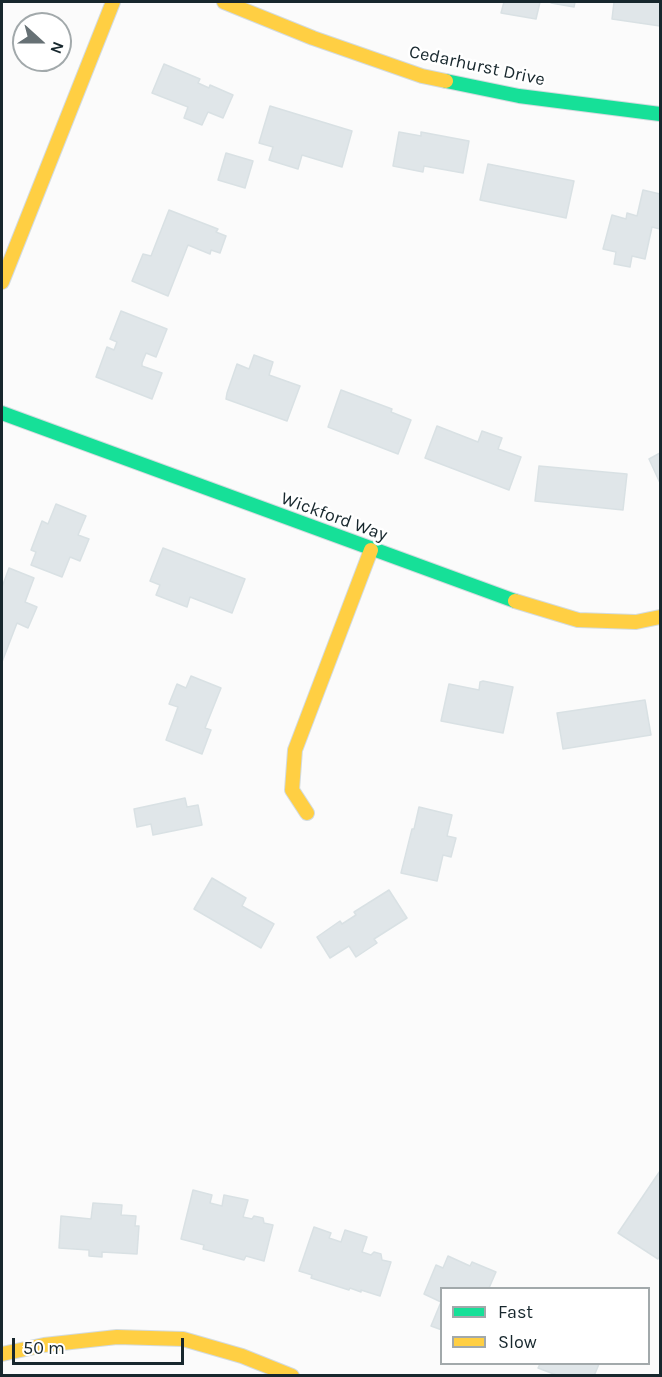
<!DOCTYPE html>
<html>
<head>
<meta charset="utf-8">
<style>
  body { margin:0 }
  #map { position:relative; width:662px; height:1377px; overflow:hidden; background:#fbfbfb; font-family:Karla,sans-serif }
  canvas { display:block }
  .frame { position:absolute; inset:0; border:3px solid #17272d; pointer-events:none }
  .legend { position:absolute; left:440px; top:1287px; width:210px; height:78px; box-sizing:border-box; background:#fff; border:2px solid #a2a9ab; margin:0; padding:8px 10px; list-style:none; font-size:18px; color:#17272d }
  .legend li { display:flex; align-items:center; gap:12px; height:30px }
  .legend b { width:30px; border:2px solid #a2a9ab }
  .north { position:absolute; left:12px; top:12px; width:60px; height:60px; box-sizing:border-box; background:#fff; border:2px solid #a2a9ab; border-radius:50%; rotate:111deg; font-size:16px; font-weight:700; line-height:24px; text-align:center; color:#17272d }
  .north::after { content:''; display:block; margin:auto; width:21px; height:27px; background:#677175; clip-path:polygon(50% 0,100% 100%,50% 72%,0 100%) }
  .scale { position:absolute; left:12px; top:1338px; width:172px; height:27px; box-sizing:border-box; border:3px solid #17272d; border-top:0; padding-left:8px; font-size:18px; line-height:21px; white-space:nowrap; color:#17272d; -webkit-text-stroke:4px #fff; paint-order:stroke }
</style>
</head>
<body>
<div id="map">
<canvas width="662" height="1377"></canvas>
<div class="frame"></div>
<ul class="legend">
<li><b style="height:8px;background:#16e098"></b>Fast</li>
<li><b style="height:8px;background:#ffcf43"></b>Slow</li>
</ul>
<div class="north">N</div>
<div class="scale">50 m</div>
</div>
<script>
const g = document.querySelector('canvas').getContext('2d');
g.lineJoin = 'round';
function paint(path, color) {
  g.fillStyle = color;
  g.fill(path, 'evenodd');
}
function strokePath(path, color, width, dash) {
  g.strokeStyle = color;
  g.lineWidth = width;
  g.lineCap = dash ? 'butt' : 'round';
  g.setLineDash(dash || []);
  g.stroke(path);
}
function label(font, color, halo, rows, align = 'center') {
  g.font = font + ' Karla,sans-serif';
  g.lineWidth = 5;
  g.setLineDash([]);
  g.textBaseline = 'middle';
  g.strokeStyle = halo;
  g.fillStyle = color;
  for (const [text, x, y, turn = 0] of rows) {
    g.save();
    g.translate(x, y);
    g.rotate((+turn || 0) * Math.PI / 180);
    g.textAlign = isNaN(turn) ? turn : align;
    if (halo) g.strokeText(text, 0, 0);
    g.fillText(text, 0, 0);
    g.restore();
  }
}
const building = new Path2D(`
  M 504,2 L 540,2 L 536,19 L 501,13 Z
  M 552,2 L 575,2 L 574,7 L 551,3 Z
  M 614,2 L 660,2 L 660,26 L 612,19 Z
  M 164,64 L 200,79 L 198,83 L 209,88 L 210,85 L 233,95 L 223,118 L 208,112 L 202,125 L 184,118 L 188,107 L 152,93 Z
  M 270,106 L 352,131 L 342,167 L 302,155 L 298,169 L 269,160 L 273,147 L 259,143 Z
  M 399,132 L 421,136 L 421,132 L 469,141 L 463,173 L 424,166 L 423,172 L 393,166 Z
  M 226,153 L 253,161 L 245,188 L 218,180 Z
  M 488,164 L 574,181 L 566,218 L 480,200 Z
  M 643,190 L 660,194 L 660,229 L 652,227 L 645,259 L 632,256 L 630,267 L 614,264 L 616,252 L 603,249 L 612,215 L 626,219 L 627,213 L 637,216 Z
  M 169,210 L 218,229 L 216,232 L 226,236 L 220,253 L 211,250 L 210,254 L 188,245 L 168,296 L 132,281 L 143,254 L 151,256 Z
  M 121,311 L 167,329 L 156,357 L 146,353 L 142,363 L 142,366 L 162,373 L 152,399 L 96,377 L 107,347 L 114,350 L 117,342 L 110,339 Z
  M 254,355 L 273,362 L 269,375 L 300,386 L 287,421 L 226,399 L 227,393 L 237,364 L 249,369 Z
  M 341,390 L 392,409 L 391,412 L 411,420 L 398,454 L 328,427 Z
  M 437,426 L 478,442 L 482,431 L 502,438 L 498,449 L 521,457 L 509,490 L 425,458 Z
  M 660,453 L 660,483 L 649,459 Z
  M 539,466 L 627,474 L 623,510 L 535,501 Z
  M 56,504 L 86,516 L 78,535 L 89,539 L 80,561 L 70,557 L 62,577 L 31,565 L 36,552 L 31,550 L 42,521 L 48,524 Z
  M 163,548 L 245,579 L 232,613 L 190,597 L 187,607 L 156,595 L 160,585 L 150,581 Z
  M 9,568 L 34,578 L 25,602 L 37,607 L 28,628 L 17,623 L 2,662 L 2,587 Z
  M 191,676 L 221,688 L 205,728 L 211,730 L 202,754 L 166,740 L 178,707 L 169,704 L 177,684 L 186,688 Z
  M 483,681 L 513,687 L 503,733 L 441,721 L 449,684 L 479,690 L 480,682 Z
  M 645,700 L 651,735 L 563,749 L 557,713 Z
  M 185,798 L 187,807 L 198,805 L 202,825 L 153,835 L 151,824 L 137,827 L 134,809 Z
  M 419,807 L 452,815 L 447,836 L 456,838 L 451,857 L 443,855 L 437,881 L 401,873 L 412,829 L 414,829 Z
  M 212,878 L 246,898 L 242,906 L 274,924 L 261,948 L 194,909 Z
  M 389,890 L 407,918 L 374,939 L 377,943 L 356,957 L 349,946 L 330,958 L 317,937 L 340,921 L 342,924 L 356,915 L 354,912 Z
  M 660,1171 L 660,1255 L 658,1259 L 618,1233 Z
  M 193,1190 L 212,1195 L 210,1203 L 222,1206 L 224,1195 L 248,1200 L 243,1217 L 252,1219 L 254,1216 L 263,1218 L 264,1223 L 273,1225 L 264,1261 L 246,1256 L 244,1260 L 203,1249 L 204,1245 L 181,1239 Z
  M 93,1203 L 122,1205 L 121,1215 L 136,1216 L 135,1226 L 139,1226 L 137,1254 L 102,1252 L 102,1257 L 89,1256 L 89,1250 L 59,1248 L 61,1216 L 91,1219 Z
  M 314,1227 L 331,1233 L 329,1238 L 341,1242 L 345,1230 L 367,1237 L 362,1252 L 371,1255 L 374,1252 L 381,1254 L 382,1260 L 391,1262 L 380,1296 L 361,1290 L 361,1292 L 350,1288 L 349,1290 L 311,1278 L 312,1275 L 299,1271 Z
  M 448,1256 L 470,1266 L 472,1262 L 496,1272 L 489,1288 L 442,1288 L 442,1330 L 431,1326 L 441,1302 L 424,1294 L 436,1265 L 443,1268 Z
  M 540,1364 L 599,1364 L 594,1376 L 559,1376 L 538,1368 Z`);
paint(building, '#e0e6e9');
strokePath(building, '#d9e1e4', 1.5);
const fast = new Path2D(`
  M 446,81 L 519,96 L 660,114
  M 2,413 L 515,601`);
const slow = new Path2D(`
  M 224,2 L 313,38 L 422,76 L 446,81
  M 2,282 L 113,2
  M 515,601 L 578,620 L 636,622 L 660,617
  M 307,813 L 292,790 L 295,750 L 371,550
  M 2,1354 L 44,1345 L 117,1337 L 183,1339 L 242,1356 L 292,1376`);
strokePath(fast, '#d3dbdf', 16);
strokePath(slow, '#d3dbdf', 16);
strokePath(fast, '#16e098', 14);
strokePath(slow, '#ffcf43', 14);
label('18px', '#17272d', '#fff', [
  ["Cedarhurst Drive",477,66,12],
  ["Wickford Way",334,517,20]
]);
</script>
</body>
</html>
